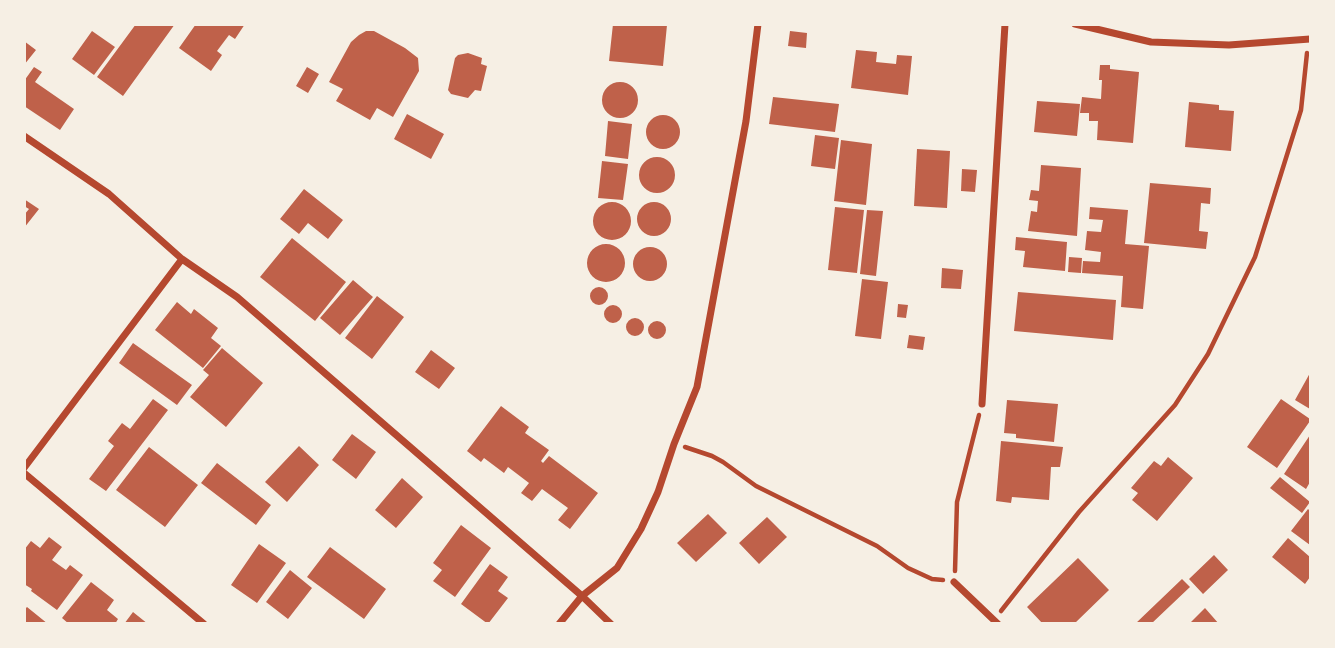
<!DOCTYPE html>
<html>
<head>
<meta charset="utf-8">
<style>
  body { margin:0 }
  #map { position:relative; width:1335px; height:648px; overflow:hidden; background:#f6efe4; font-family:"Noto Sans",sans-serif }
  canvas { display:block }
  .frame { position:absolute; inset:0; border:26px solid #f6efe4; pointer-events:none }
</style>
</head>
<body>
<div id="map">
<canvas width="1335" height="648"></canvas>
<div class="frame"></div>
</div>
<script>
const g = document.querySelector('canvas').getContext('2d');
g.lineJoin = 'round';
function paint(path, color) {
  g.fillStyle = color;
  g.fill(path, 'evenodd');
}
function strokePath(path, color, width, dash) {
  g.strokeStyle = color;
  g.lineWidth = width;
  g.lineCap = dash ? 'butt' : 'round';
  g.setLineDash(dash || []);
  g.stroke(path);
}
paint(new Path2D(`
  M 136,24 L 175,24 L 123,96 L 97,77 Z
  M 196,24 L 245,24 L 235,39 L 229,35 L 217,51 L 222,55 L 211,71 L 179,48 Z
  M 613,24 L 667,25 L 663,66 L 609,61 Z
  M 92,31 L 115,47 L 94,75 L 72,59 Z
  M 366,31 L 374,31 L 405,48 L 418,58 L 419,71 L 393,117 L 377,108 L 370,120 L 336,101 L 343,89 L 329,82 L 351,42 L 359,35 Z
  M 790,31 L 807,33 L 806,48 L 788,46 Z
  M 24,41 L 36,50 L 24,65 Z
  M 856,50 L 877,52 L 876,62 L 896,64 L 897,55 L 912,56 L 908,95 L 851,88 Z
  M 468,53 L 482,58 L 481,64 L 487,66 L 481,91 L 475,90 L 468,98 L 451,94 L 448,90 L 455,58 L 458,55 Z
  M 1100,65 L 1110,65 L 1110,69 L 1139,72 L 1133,143 L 1097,140 L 1098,121 L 1089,121 L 1089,113 L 1080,113 L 1082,97 L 1101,99 L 1102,80 L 1099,80 Z
  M 34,67 L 42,72 L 35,82 L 74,109 L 60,130 L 24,106 L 24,81 Z
  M 307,67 L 319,74 L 308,93 L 296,86 Z
  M602 100a18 18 0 1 1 36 0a18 18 0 1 1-36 0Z
  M 773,97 L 839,104 L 835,132 L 769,124 Z
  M 1037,101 L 1080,104 L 1077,136 L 1034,132 Z
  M 1189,102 L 1219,105 L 1219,110 L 1234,111 L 1231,151 L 1185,147 Z
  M 407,114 L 444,134 L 431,159 L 394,139 Z
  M646 132a17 17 0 1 1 34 0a17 17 0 1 1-34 0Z
  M 608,121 L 632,124 L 628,159 L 605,156 Z
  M 815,135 L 839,138 L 835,169 L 811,166 Z
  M 841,140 L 872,144 L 866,205 L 834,201 Z
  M 917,149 L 950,151 L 947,208 L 914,206 Z
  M639 175a18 18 0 1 1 36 0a18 18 0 1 1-36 0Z
  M 602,161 L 628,164 L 623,200 L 598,198 Z
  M 1041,165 L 1081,168 L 1077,236 L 1028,231 L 1031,211 L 1037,212 L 1038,201 L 1029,200 L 1031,190 L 1039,191 Z
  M 962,169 L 977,170 L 975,192 L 961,191 Z
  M 1150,183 L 1211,188 L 1210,204 L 1201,203 L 1199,231 L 1208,232 L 1206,249 L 1144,243 Z
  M 304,189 L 343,220 L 328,239 L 308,223 L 299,234 L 280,219 Z
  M 24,199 L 39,209 L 24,228 L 24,215 L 29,209 L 24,206 Z
  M637 219a17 17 0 1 1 34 0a17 17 0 1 1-34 0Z
  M593 221a19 19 0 1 1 38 0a19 19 0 1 1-38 0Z
  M 835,207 L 864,210 L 857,273 L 828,270 Z
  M 1090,207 L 1128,210 L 1125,244 L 1149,246 L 1143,309 L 1121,307 L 1123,276 L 1082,273 L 1083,261 L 1100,262 L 1101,252 L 1085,250 L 1087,231 L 1101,232 L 1103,220 L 1089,219 Z
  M 867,210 L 883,211 L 876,276 L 860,274 Z
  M 1016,237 L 1067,242 L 1065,271 L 1023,267 L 1025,251 L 1015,250 Z
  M 292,238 L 346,282 L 315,321 L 260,277 Z
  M587 263a19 19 0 1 1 38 0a19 19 0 1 1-38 0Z
  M633 264a17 17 0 1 1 34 0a17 17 0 1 1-34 0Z
  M 1069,257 L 1082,258 L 1081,273 L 1068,272 Z
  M 942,268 L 963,270 L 961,289 L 941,288 Z
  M 862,279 L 888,282 L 881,339 L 855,336 Z
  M 353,280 L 373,297 L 340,335 L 320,318 Z
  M590 296a9 9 0 1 1 18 0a9 9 0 1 1-18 0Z
  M 1018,292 L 1116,300 L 1113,340 L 1014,331 Z
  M 377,296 L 404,317 L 372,359 L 345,338 Z
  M 177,302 L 191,314 L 194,309 L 218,328 L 211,338 L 221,346 L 203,368 L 155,330 Z
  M 898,304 L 908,305 L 906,318 L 897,317 Z
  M604 314a9 9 0 1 1 18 0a9 9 0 1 1-18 0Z
  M626 327a9 9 0 1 1 18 0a9 9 0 1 1-18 0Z
  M648 330a9 9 0 1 1 18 0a9 9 0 1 1-18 0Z
  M 909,335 L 925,337 L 923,350 L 907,348 Z
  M 133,343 L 192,385 L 177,405 L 119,363 Z
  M 222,348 L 263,383 L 226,427 L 190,397 L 209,375 L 203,370 Z
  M 431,350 L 455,368 L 439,389 L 415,372 Z
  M 1310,373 L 1310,409 L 1295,400 Z
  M 153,399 L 168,410 L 106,491 L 89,479 L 114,446 L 108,441 L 122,423 L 130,429 Z
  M 1281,399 L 1310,419 L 1310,421 L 1277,468 L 1247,447 Z
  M 1007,400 L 1058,404 L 1054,442 L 1016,438 L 1016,434 L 1004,433 Z
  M 501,406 L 529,427 L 525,433 L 549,450 L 541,461 L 543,463 L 549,456 L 598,493 L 570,529 L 558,520 L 568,508 L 542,489 L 532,501 L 521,493 L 529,483 L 508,467 L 504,473 L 484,458 L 481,462 L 467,451 Z
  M 352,434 L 376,452 L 356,479 L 332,460 Z
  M 1310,435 L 1310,482 L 1306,489 L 1284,474 Z
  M 1001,441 L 1063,447 L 1060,467 L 1051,467 L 1049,500 L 1012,497 L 1011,503 L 996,501 Z
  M 299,446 L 319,465 L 287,502 L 265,482 Z
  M 149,447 L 198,485 L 165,527 L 116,490 Z
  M 1168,457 L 1193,478 L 1157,521 L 1132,500 L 1138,493 L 1131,488 L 1154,461 L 1161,466 Z
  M 217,463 L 271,505 L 256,525 L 201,483 Z
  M 1280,477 L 1310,502 L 1302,513 L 1270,488 Z
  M 402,478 L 423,497 L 396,528 L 375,510 Z
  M 1308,509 L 1310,511 L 1310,545 L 1291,531 Z
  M 708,514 L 727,533 L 696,562 L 677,543 Z
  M 767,517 L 787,537 L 759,564 L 739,543 Z
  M 461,525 L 491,548 L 455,597 L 433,581 L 442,570 L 433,563 Z
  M 49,537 L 62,547 L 52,560 L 66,570 L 70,565 L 83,575 L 57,610 L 31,591 L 32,589 L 24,584 L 24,550 L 31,541 L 40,548 Z
  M 1288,538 L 1310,557 L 1310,577 L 1305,584 L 1272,557 Z
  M 259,544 L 286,563 L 257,603 L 231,585 Z
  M 330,547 L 386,589 L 364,619 L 307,577 Z
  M 1214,555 L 1228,570 L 1203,594 L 1189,579 Z
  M 1078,558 L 1109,590 L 1074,624 L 1043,624 L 1027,607 Z
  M 490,564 L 508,577 L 498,591 L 508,598 L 488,624 L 461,604 Z
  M 290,570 L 312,588 L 288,619 L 266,602 Z
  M 1182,579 L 1190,587 L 1151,624 L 1135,624 Z
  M 91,582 L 114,600 L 107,610 L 118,619 L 115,624 L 69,624 L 62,618 Z
  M 27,607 L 48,624 L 24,624 L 24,610 Z
  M 1205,608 L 1219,624 L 1189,624 Z
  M 133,612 L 148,624 L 124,624 Z`), '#bf614a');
strokePath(new Path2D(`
  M 685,447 L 712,456 L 723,462 L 756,486 L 877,546 L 908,568 L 932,579 L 943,580
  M 955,571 L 957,502 L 979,415
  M 1001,611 L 1079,512 L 1175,405 L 1208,354 L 1255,257 L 1301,110 L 1307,53`), '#b5482f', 4.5);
strokePath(new Path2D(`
  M 1075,24 L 1151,42 L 1229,45 L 1310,39
  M 24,136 L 109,194 L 182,259 L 237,297 L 582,596 L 611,624
  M 982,404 L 1005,24
  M 24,468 L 182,259
  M 24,473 L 204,624
  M 954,582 L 998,624
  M 559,624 L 582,596 L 617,568 L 641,529 L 658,492 L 674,444 L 697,387 L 746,121 L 758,24`), '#b5482f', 7);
</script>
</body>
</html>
